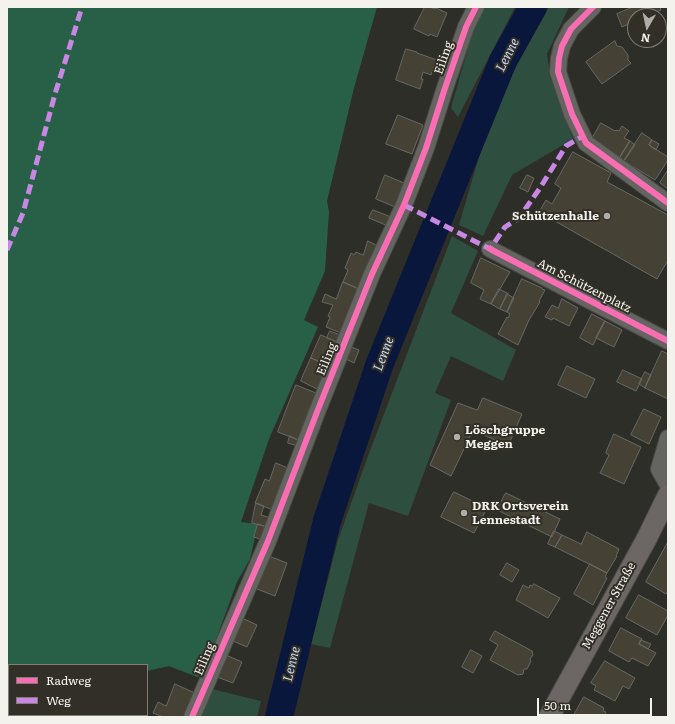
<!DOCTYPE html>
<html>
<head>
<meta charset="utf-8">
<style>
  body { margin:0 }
  #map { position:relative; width:675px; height:724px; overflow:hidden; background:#2e2e29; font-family:Literata,serif }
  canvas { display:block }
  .frame { position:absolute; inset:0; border:8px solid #f3f2ec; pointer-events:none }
  .legend { position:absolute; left:8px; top:664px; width:140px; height:52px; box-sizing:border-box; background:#312f26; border:1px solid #7f7d75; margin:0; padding:5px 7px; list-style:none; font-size:12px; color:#f3f2ec }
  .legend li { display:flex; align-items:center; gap:8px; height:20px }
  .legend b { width:20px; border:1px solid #7f7d75 }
  .north { position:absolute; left:627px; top:8px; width:40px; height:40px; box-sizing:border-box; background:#312f26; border:1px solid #7f7d75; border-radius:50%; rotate:189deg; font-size:11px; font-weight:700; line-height:16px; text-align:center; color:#f3f2ec }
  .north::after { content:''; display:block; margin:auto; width:14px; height:18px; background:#aeada8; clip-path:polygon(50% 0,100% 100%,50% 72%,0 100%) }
  .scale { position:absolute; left:537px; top:698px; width:115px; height:18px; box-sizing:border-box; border:2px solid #f3f2ec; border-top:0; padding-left:5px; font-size:12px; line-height:14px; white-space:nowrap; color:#f3f2ec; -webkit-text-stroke:3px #312f26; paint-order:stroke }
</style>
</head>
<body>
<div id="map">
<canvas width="675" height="724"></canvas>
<div class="frame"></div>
<ul class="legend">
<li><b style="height:5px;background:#f96db3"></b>Radweg</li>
<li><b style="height:5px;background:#c787e3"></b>Weg</li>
</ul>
<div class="north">N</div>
<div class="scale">50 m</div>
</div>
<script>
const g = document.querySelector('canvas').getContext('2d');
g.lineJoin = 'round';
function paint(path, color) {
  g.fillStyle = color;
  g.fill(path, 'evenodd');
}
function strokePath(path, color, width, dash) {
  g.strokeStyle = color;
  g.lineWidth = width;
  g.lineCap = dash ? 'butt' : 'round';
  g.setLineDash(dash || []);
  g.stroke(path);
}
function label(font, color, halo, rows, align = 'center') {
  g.font = font + ' Literata,serif';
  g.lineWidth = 4;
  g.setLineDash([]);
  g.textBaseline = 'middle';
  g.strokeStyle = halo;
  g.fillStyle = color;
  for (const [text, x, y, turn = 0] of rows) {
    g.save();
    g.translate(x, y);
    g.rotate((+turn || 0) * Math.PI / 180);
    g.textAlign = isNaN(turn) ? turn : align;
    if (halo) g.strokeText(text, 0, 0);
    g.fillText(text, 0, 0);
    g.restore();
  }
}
paint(new Path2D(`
  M 485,7 L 515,7 L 458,117 L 451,108 L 473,30 Z
  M 549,7 L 569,7 L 547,54 L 550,76 L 573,139 L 512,175 L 483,236 L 459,225 L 490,119 L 518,63 Z
  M 452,236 L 478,251 L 451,313 L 516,350 L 503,381 L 451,356 L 435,393 L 451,400 L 408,516 L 369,503 L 330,648 L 311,644 L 338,540 L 368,456 Z
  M 212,689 L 261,701 L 257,717 L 202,717 Z`), '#2e4e3f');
paint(new Path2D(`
  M 7,7 L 377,7 L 354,88 L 327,201 L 329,212 L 325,271 L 304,320 L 318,327 L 269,439 L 241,522 L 258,524 L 250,559 L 237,582 L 203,675 L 197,677 L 169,666 L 147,671 L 147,665 L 9,665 L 9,715 L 69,715 L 68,717 L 7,717 Z`), '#276047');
strokePath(new Path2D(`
  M 279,717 L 327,521 L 380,363 L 503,61 L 533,7`), '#0a173c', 28);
const building = new Path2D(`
  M 425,7 L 430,7 L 435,9 L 436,8 L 447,13 L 437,37 L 430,34 L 429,36 L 414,29 Z
  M 633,7 L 660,7 L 661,10 L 648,16 L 635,16 L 635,21 L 622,27 L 617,14 Z
  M 615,41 L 617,46 L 622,47 L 628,55 L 628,60 L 631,63 L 602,84 L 586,62 Z
  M 406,49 L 417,52 L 417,53 L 437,60 L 431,75 L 423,72 L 421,79 L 423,79 L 420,89 L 396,80 Z
  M 398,115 L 423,125 L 412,154 L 386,144 Z
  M 601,123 L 615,131 L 616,130 L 619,131 L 622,126 L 629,131 L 624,138 L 630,141 L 620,157 L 592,139 Z
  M 642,133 L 652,140 L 649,145 L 668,157 L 668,160 L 655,180 L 624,161 Z
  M 652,140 L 659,144 L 656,150 L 649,145 Z
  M 630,141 L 635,145 L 624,161 L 620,157 Z
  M 573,152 L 611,173 L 607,182 L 668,215 L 668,260 L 657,279 L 539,212 L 546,200 L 552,204 L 561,188 L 555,184 Z
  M 668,170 L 668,189 L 660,183 Z
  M 385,175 L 404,183 L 395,207 L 376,199 Z
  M 527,175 L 534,178 L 528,192 L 520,188 Z
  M 373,210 L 391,217 L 388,226 L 369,218 Z
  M 368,241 L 378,246 L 359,289 L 343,282 L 348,270 L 345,268 L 351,253 L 354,255 L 356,252 L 363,255 Z
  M 481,258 L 510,272 L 491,304 L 480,299 L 484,290 L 471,283 Z
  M 522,279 L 542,288 L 542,289 L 545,290 L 539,301 L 540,302 L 529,320 L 518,345 L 498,334 L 507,317 L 508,318 L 510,314 L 507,312 Z
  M 343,282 L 359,289 L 341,333 L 326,327 L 330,317 L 328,316 L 333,305 L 322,302 L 325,294 L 336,299 Z
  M 499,289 L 507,293 L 500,309 L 491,304 Z
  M 508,293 L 507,294 L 514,298 L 507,312 L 500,309 Z
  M 562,299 L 578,308 L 569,326 L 553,318 L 552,320 L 545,317 L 552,305 L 558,308 Z
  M 592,314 L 605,321 L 593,345 L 580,338 Z
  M 605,321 L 622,330 L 614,347 L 596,338 Z
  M 330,331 L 340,335 L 337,342 L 327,338 Z
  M 321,335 L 337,342 L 327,365 L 311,358 Z
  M 351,347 L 359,350 L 354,363 L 346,359 Z
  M 662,351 L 668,354 L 668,399 L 645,388 Z
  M 311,358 L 327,365 L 317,389 L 301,381 Z
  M 567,366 L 595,379 L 586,398 L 558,385 Z
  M 623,370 L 642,379 L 636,391 L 617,382 Z
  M 645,372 L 651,375 L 645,388 L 639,384 Z
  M 296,385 L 316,393 L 298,440 L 278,432 Z
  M 483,398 L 522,414 L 508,446 L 473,430 L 451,476 L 430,465 L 458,403 L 477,410 Z
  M 644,409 L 661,417 L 649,444 L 631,435 Z
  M 614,434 L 641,447 L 624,484 L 600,473 L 609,455 L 606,453 Z
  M 290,436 L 298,440 L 297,446 L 288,443 Z
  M 276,463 L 290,469 L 273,510 L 255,503 L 265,479 L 269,481 Z
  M 454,492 L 487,508 L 474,533 L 441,517 Z
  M 506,493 L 560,519 L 552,537 L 497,510 Z
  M 256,503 L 264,506 L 261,515 L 271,518 L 268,527 L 252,523 Z
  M 258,524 L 267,527 L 262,540 L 254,537 Z
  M 554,531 L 562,535 L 555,547 L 548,544 Z
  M 587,532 L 619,549 L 616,556 L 617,556 L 607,573 L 555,547 L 562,535 L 581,544 Z
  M 668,542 L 668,590 L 666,594 L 646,582 Z
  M 269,556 L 287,563 L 275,596 L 257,589 Z
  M 507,563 L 519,570 L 512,582 L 500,575 Z
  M 590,564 L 607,573 L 605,577 L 607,578 L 593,605 L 574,594 Z
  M 534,584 L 560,598 L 548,618 L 516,600 L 523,585 L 529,588 L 530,585 L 532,586 Z
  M 639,595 L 668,611 L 668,615 L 657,635 L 626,618 Z
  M 242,618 L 257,625 L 247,647 L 233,641 Z
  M 621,628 L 642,639 L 639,644 L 656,653 L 648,666 L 632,658 L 629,662 L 609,651 Z
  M 495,631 L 532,651 L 533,655 L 530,659 L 531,661 L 527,669 L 524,669 L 523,674 L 518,675 L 490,660 L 498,645 L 490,640 Z
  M 641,640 L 651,644 L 648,649 L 639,644 Z
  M 471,650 L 482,656 L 473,673 L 462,667 Z
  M 226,655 L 242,662 L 233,683 L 217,677 Z
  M 605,661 L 635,678 L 629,689 L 623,686 L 615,701 L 594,690 L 596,686 L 591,683 Z
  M 175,684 L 197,694 L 186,717 L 163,717 L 153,713 L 158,702 L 166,706 Z
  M 584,697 L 604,708 L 603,711 L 606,712 L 603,717 L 573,717 Z`);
paint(building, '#454235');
strokePath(building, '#686864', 1);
const minor = new Path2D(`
  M 593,7 L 571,29 L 562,46 L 559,58 L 558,72 L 572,114 L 586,143 L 668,203
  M 490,249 L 668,341
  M 668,438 L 659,469 L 668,485
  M 192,717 L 268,541 L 317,412 L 372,274 L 404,205 L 426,148 L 445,88 L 466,27 L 476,7`);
const major = new Path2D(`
  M 549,717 L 647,538 L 668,495`);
strokePath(minor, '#4b4a46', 18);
strokePath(major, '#4b4a46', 22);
strokePath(minor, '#646460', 16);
strokePath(major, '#6c6665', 20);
strokePath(new Path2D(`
  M 404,205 L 490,249 L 505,227 L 519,218 L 540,188 L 566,146 L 583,136
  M 7,250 L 23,213 L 55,94 L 82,7`), '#c787e3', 5, [10, 5]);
strokePath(new Path2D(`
  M 593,7 L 571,29 L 562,46 L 559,58 L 558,72 L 572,114 L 586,143 L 668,203
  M 490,249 L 668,341
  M 192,717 L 268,541 L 317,412 L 372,274 L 404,205 L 426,148 L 445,88 L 466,27 L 476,7`), '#f96db3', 6);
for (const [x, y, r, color] of [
  [607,216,4,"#aeada8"],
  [457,437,4,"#aeada8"],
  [464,513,4,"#aeada8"]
]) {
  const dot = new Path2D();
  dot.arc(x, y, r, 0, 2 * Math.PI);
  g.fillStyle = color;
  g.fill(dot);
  strokePath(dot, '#312f26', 1.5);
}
label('12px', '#f3f2ec', '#312f26', [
  ["Eiling",444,58,-71],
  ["Am Schützenplatz",584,286,27],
  ["Eiling",327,359,-68],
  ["Meggener Straße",609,606,-61],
  ["Eiling",205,659,-67]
]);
label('bold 12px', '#f3f2ec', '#312f26', [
  ["Schützenhalle",599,216,"right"],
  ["Löschgruppe",465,430],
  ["Meggen",465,444],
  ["DRK Ortsverein",472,506],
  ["Lennestadt",472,520]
], 'left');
label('italic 13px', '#c9d9f7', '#312f26', [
  ["Lenne",508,55,-63],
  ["Lenne",384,354,-69],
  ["Lenne",292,664,-76]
]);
</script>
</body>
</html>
